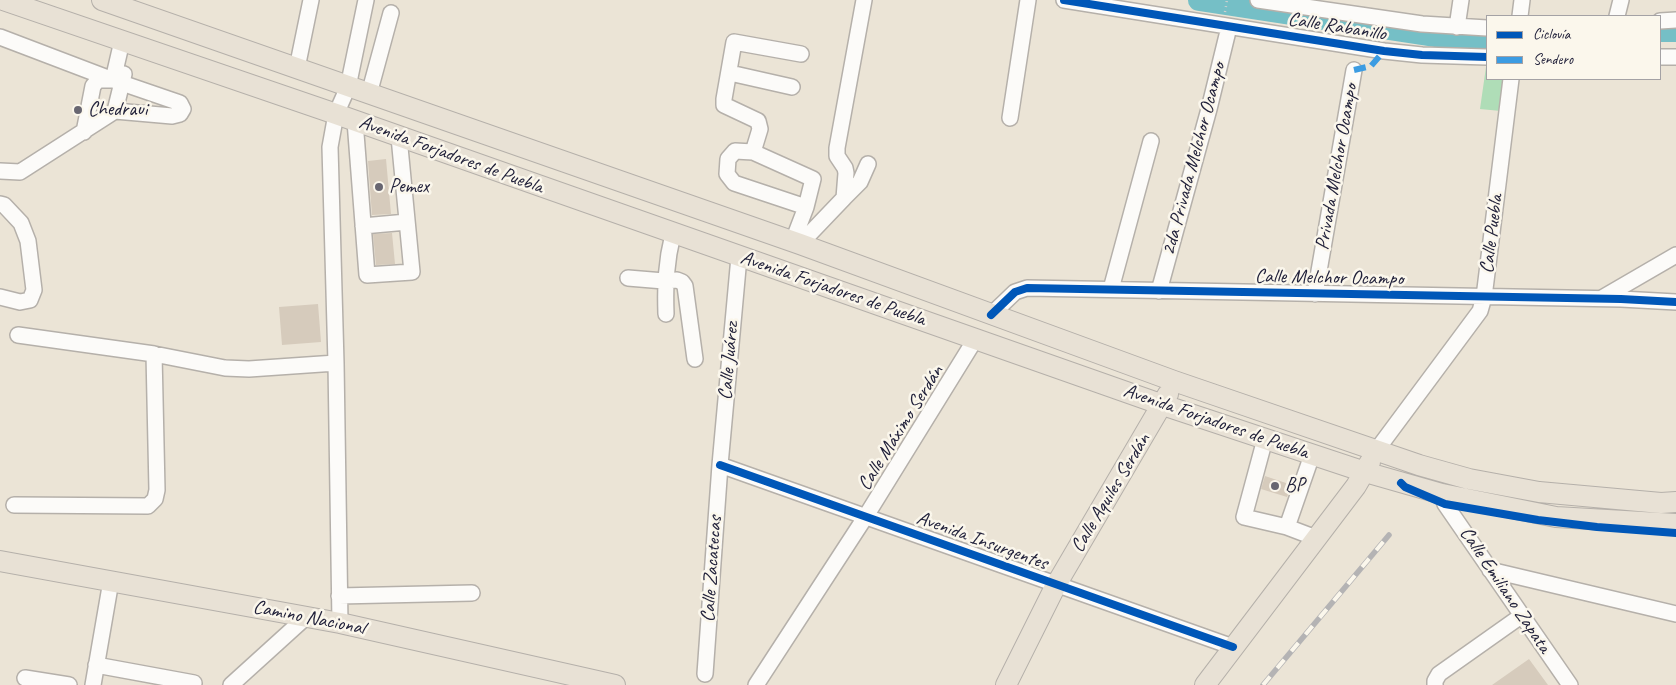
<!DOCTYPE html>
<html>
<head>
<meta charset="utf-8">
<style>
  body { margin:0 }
  #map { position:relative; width:1676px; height:685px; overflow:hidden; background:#ebe4d6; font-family:Caveat,sans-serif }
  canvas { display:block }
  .legend { position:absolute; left:1486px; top:15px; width:175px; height:65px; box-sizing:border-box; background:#fbf7ec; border:1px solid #a4a2a5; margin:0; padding:6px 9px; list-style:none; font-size:15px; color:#22223b }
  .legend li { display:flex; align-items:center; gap:10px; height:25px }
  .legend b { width:25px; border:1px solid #a4a2a5 }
</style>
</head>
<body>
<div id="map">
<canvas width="1676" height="685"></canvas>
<ul class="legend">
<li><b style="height:6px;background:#0057b8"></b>Ciclovía</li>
<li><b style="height:6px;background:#3c9ce2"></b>Sendero</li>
</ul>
</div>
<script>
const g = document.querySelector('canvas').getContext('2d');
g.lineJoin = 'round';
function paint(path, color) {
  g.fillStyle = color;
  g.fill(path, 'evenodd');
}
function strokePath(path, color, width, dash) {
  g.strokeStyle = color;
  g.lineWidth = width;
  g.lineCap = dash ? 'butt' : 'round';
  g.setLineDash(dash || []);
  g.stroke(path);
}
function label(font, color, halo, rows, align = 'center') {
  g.font = font + ' Caveat,sans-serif';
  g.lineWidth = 5;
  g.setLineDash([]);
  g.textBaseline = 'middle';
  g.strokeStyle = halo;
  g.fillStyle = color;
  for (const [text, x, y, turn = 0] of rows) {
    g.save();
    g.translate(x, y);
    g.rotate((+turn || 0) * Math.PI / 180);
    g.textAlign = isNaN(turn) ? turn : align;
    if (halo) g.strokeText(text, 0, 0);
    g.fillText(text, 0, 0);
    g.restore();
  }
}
paint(new Path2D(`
  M 1486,67 L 1487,67 L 1487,79 L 1505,79 L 1501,111 L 1480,109 Z`), '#afddb7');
strokePath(new Path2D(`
  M 1199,0 L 1441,37 L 1487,37
  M 1660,31 L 1676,31`), '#75bfc6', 22);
paint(new Path2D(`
  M 386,159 L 391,214 L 372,215 L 368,161 Z
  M 392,233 L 395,264 L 376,265 L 373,234 Z
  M 318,304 L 321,342 L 282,345 L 279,307 Z
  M 1265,476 L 1292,485 L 1287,497 L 1261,489 Z
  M 1529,659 L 1548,685 L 1492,685 Z`), '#d6cbbc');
const minor = new Path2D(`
  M 1064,0 L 1384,51 L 1422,55 L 1487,57
  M 1258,0 L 1422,24 L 1487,28
  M 1520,16 L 1522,0
  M 1617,16 L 1621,0
  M 1660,21 L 1676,20
  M 1457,27 L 1461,0
  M 0,37 L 113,80 L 180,103 L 183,109 L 180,114 L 172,116 L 115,111 L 20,172 L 0,171
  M 1660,57 L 1676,57
  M 297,68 L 311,0
  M 730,73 L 792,87
  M 369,94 L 391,13
  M 115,111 L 124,74
  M 1010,118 L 1028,0
  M 355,121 L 367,275 L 412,272 L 399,137
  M 84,132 L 93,86 L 98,80 L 113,80 L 122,41
  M 753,152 L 735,151 L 728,159 L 727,174 L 734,183 L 806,207
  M 844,198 L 860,182 L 868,164
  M 0,204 L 4,205 L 21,223 L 28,241 L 34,290 L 30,300 L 20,302 L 0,297
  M 363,226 L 407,222
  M 793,241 L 806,207 L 813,179 L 753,152 L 760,129 L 758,121 L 724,105 L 724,99 L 734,42 L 801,54
  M 800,244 L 844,198 L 846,173 L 845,168 L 837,156 L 837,148 L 864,0
  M 628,278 L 664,281 L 677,280 L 682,282 L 685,286 L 695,359
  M 1111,289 L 1151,141
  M 1159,291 L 1209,109 L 1229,27
  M 1315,294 L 1354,70
  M 1602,298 L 1676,255
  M 666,314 C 665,285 666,262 673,234
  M 991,315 L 1015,292 L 1027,288 L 1621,299 L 1676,302
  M 18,335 L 154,354 L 225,368 L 249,369 L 336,363
  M 1265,439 L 1244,517 L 1287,527 L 1316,538
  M 1376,451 L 1480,311 L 1484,297 L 1511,79
  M 720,465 L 1233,647
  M 1442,494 L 1445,504 L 1570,685
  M 14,505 L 148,506 L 155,499 L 157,490 L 154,354
  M 1287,527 L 1312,455
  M 1490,570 L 1676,614
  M 339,596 L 472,593
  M 340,623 L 336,363 L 330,147 L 336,114 L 348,87 L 366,0
  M 96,665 L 194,683
  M 705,674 L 720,465 L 739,257
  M 25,678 L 69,685
  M 93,685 L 111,581
  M 231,685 L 306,617
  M 756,685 L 866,516 L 976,338
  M 1435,685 L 1435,681 L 1439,674 L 1521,616`);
const major = new Path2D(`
  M 3,0 L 336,114 L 1163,405 L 1365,472 L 1442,494 L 1556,517 L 1676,524
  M 102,0 L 800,244 L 1174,381 L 1419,465 L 1469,479 L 1539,492 L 1661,503 L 1676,502
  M 0,561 L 340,623 L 615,685
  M 1006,685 L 1056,585 L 1168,394
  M 1205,685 L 1356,486 L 1370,462`);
strokePath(minor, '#b5b0aa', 18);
strokePath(major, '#b5b0aa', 22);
strokePath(new Path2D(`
  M 1225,12 L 1227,0`), '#d3d2d0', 2.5, [1, 4]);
strokePath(minor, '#fcfbf9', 15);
strokePath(major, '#e8e1d5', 20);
const rail = new Path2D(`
  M 1263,685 L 1389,535`);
strokePath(rail, '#b4b3b4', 5.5);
strokePath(rail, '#fbf7ec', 4, [11]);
strokePath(new Path2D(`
  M 1354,70 L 1371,66 L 1384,51`), '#3c9ce2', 6, [12, 6]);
strokePath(new Path2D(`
  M 1064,0 L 1384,51 L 1422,55 L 1487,57
  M 991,315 L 1015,292 L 1027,288 L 1621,299 L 1676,302
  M 720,465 L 1233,647
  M 1401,483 L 1405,487 L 1445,504 L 1538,520 L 1597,527 L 1676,533`), '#0057b8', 8);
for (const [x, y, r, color] of [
  [78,110,5,"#686671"],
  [379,187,5,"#686671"],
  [1275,486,5,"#686671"]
]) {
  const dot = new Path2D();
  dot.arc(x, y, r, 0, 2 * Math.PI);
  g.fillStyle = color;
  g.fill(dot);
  strokePath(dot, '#fbf7ec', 2);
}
label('20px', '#22223b', '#fbf7ec', [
  ["Calle Rabanillo",1337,27,9],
  ["Avenida Forjadores de Puebla",451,155,20],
  ["2da Privada Melchor Ocampo",1194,159,-75],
  ["Privada Melchor Ocampo",1337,167,-80],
  ["Calle Puebla",1492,234,-83],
  ["Calle Melchor Ocampo",1329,278,1],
  ["Avenida Forjadores de Puebla",833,289,19],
  ["Calle Juárez",729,361,-85],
  ["Avenida Forjadores de Puebla",1216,422,19],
  ["Calle Máximo Serdán",901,428,-58],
  ["Calle Aquiles Serdán",1111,493,-59],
  ["Avenida Insurgentes",982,541,20],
  ["Calle Zacatecas",712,569,-86],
  ["Calle Emiliano Zapata",1505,590,56],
  ["Camino Nacional",309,618,11]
]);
label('20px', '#22223b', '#fbf7ec', [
  ["Chedraui",88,110],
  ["Pemex",389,187],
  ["BP",1285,486]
], 'left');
</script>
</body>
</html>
